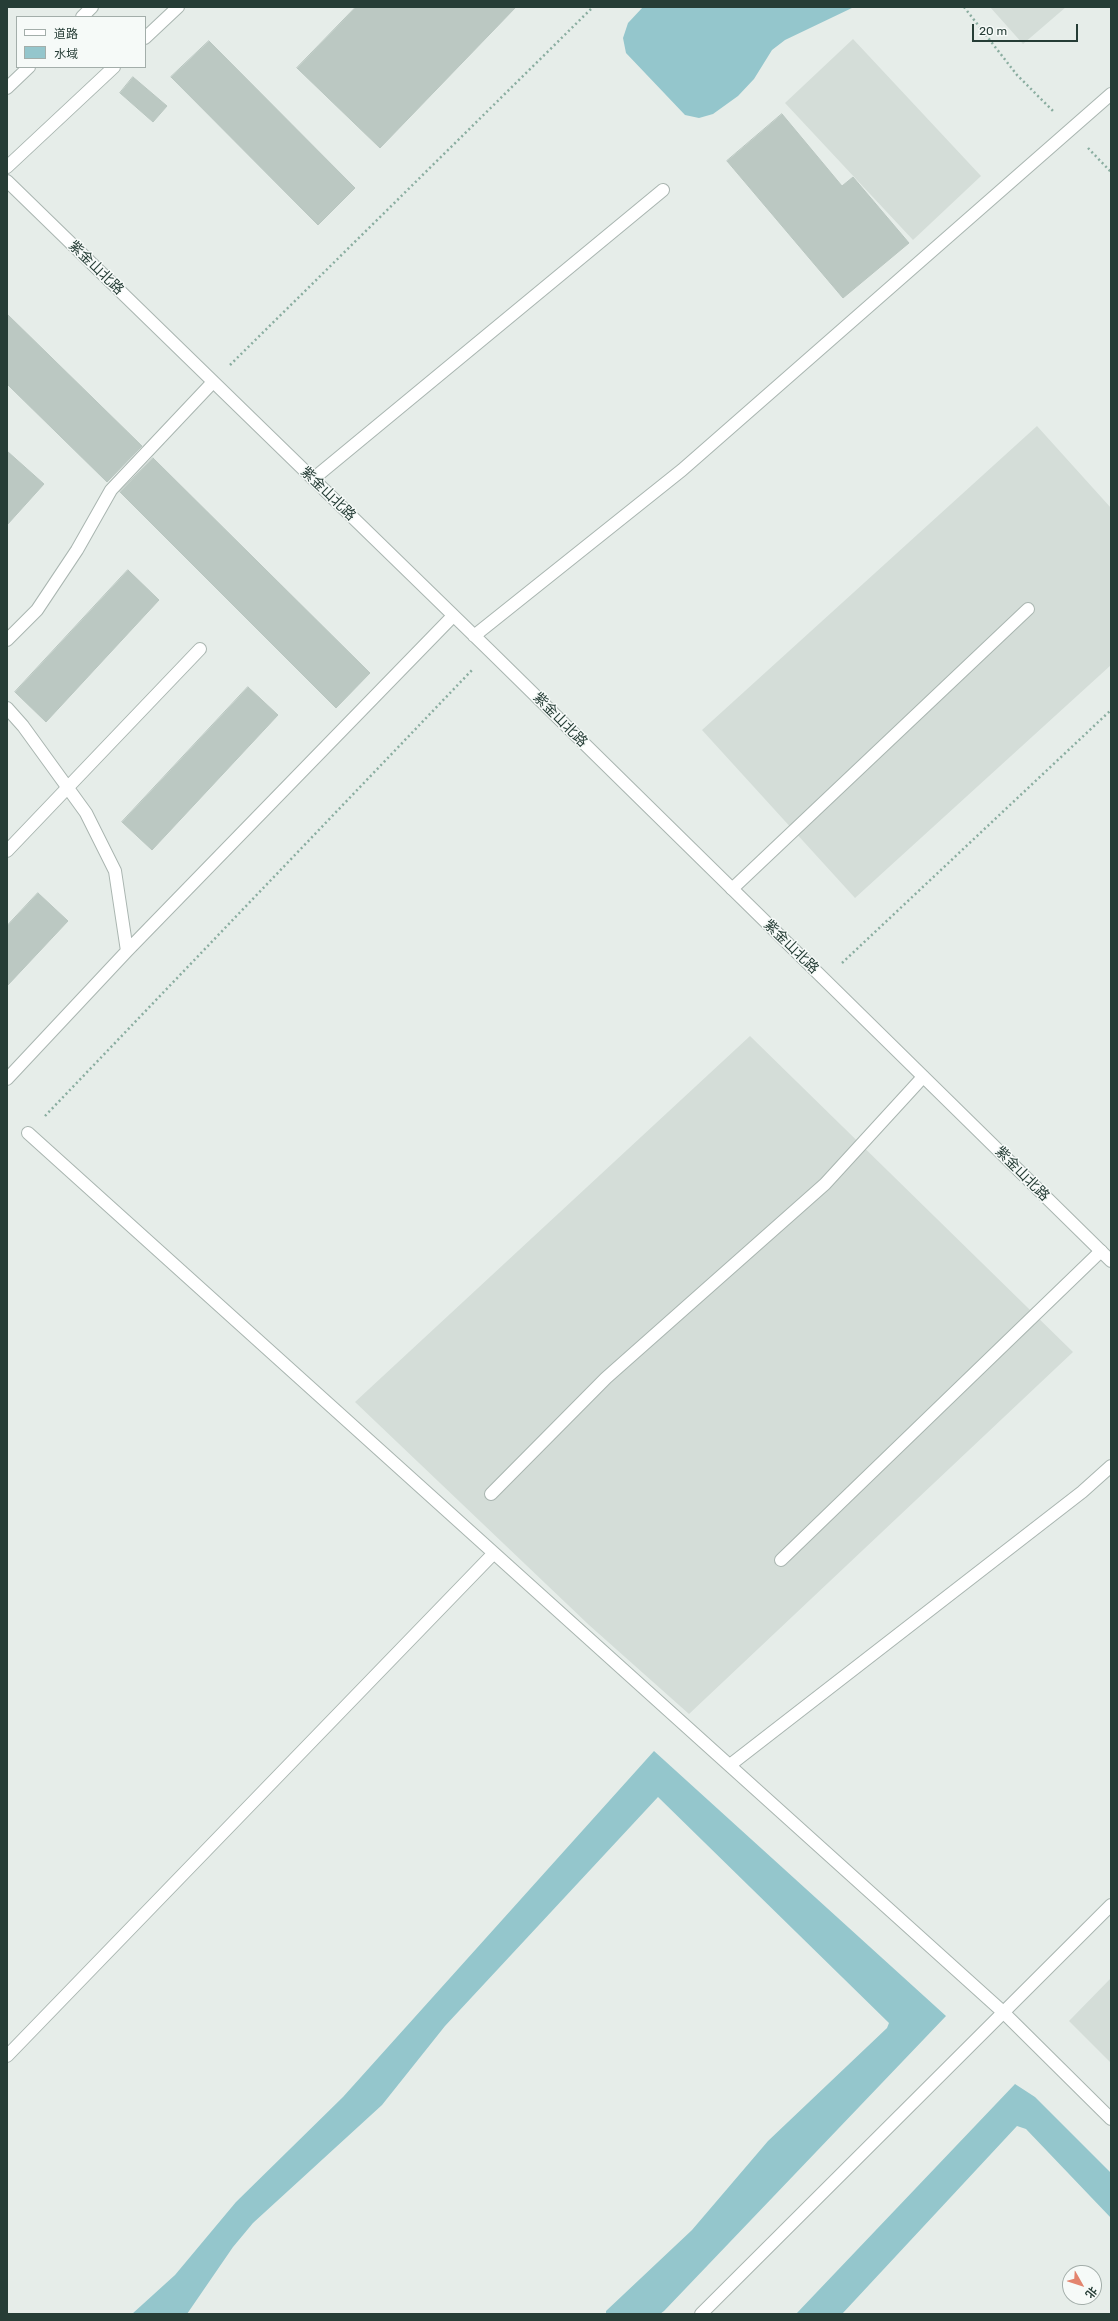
<!DOCTYPE html>
<html>
<head>
<meta charset="utf-8">
<style>
  body { margin:0 }
  #map { position:relative; width:1118px; height:2321px; overflow:hidden; background:#e6ede9; font-family:Rubik,"Noto Sans SC",sans-serif }
  canvas { display:block }
  .frame { position:absolute; inset:0; border:8px solid #263d36; pointer-events:none }
  .legend { position:absolute; left:16px; top:16px; width:130px; height:52px; box-sizing:border-box; background:#f6faf8; border:1px solid #a3aeaa; margin:0; padding:5px 7px; list-style:none; font-size:12px; color:#263d36 }
  .legend li { display:flex; align-items:center; gap:8px; height:20px }
  .legend b { width:20px; border:1px solid #a3aeaa }
  .north { position:absolute; left:1062px; top:2265px; width:40px; height:40px; box-sizing:border-box; background:#f6faf8; border:1px solid #a3aeaa; border-radius:50%; rotate:129deg; font-size:11px; font-weight:700; line-height:16px; text-align:center; color:#263d36 }
  .north::after { content:''; display:block; margin:auto; width:14px; height:18px; background:#e3846e; clip-path:polygon(50% 0,100% 100%,50% 72%,0 100%) }
  .scale { position:absolute; left:972px; top:24px; width:106px; height:18px; box-sizing:border-box; border:2px solid #263d36; border-top:0; padding-left:5px; font-size:12px; line-height:14px; white-space:nowrap; color:#263d36; -webkit-text-stroke:3px #f6faf8; paint-order:stroke }
</style>
</head>
<body>
<div id="map">
<canvas width="1118" height="2321"></canvas>
<div class="frame"></div>
<ul class="legend">
<li><b style="height:5px;background:#fff"></b>道路</li>
<li><b style="height:11px;background:#94c6cc"></b>水域</li>
</ul>
<div class="north">北</div>
<div class="scale">20 m</div>
</div>
<script>
const g = document.querySelector('canvas').getContext('2d');
g.lineJoin = 'round';
function paint(path, color) {
  g.fillStyle = color;
  g.fill(path, 'evenodd');
}
function strokePath(path, color, width, dash) {
  g.strokeStyle = color;
  g.lineWidth = width;
  g.lineCap = dash ? 'butt' : 'round';
  g.setLineDash(dash || []);
  g.stroke(path);
}
function label(font, color, halo, rows, align = 'center') {
  g.font = font + ' Rubik,"Noto Sans SC",sans-serif';
  g.lineWidth = 3;
  g.setLineDash([]);
  g.textBaseline = 'middle';
  g.strokeStyle = halo;
  g.fillStyle = color;
  for (const [text, x, y, turn = 0] of rows) {
    g.save();
    g.translate(x, y);
    g.rotate((+turn || 0) * Math.PI / 180);
    g.textAlign = isNaN(turn) ? turn : align;
    if (halo) g.strokeText(text, 0, 0);
    g.fillText(text, 0, 0);
    g.restore();
  }
}
paint(new Path2D(`
  M 990,7 L 1066,7 L 1023,44 Z
  M 853,39 L 981,176 L 913,240 L 785,103 Z
  M 1037,426 L 1111,508 L 1111,665 L 855,898 L 702,730 Z
  M 750,1036 L 1073,1352 L 689,1714 L 589,1625 L 355,1402 Z
  M 1111,1978 L 1111,2063 L 1069,2021 Z`), '#d4ddd8');
paint(new Path2D(`
  M 643,7 L 854,7 L 785,40 L 772,50 L 754,79 L 738,96 L 713,114 L 699,118 L 685,115 L 626,53 L 623,38 L 628,23 Z
  M 654,1751 L 946,2016 L 664,2311 L 660,2314 L 606,2314 L 606,2311 L 692,2230 L 768,2141 L 887,2028 L 889,2023 L 658,1797 L 445,2026 L 382,2105 L 253,2223 L 233,2247 L 187,2314 L 132,2314 L 175,2275 L 236,2202 L 343,2097 Z
  M 1015,2084 L 1035,2097 L 1111,2173 L 1111,2218 L 1026,2129 L 1017,2126 L 842,2314 L 796,2314 Z`), '#94c6cc');
const building = new Path2D(`
  M 356,7 L 516,7 L 380,148 L 297,68 Z
  M 209,41 L 355,188 L 318,225 L 171,77 Z
  M 133,77 L 167,106 L 153,122 L 120,93 Z
  M 782,114 L 842,186 L 853,177 L 909,243 L 843,298 L 727,161 Z
  M 7,314 L 142,446 L 107,482 L 7,384 Z
  M 7,451 L 44,484 L 7,525 Z
  M 153,458 L 370,673 L 336,708 L 120,492 Z
  M 128,570 L 159,600 L 46,722 L 15,692 Z
  M 248,687 L 278,715 L 152,850 L 122,822 Z
  M 38,893 L 68,921 L 7,986 L 7,926 Z`);
paint(building, '#bbc8c2');
strokePath(building, '#b9c6c0', 1);
const service = new Path2D(`
  M 82,17 L 92,7
  M 145,38 L 178,7
  M 7,88 L 29,67
  M 7,167 L 114,67
  M 7,640 L 37,610 L 77,550 L 111,490 L 213,382
  M 7,708 L 23,726 L 86,813 L 115,871 L 127,951
  M 7,851 L 200,649
  M 732,889 L 1028,609
  M 7,1079 L 127,951 L 453,616
  M 491,1494 L 606,1378 L 825,1184 L 923,1077
  M 781,1560 L 1101,1251
  M 701,2314 L 1111,1905`);
const minor = new Path2D(`
  M 7,181 L 490,651 L 1111,1261
  M 313,479 L 663,190
  M 474,636 L 682,470 L 1111,94
  M 28,1133 L 1003,2012 L 1111,2119
  M 730,1765 L 1082,1492 L 1111,1466
  M 7,2056 L 494,1553`);
strokePath(service, '#a9b5b0', 14);
strokePath(minor, '#a9b5b0', 14);
strokePath(new Path2D(`
  M 964,7 L 1017,75 L 1053,111
  M 1088,148 L 1111,172
  M 230,365 L 593,7
  M 842,963 L 1111,710
  M 45,1116 L 473,669`), '#8aada0', 2.5, [2, 3]);
strokePath(service, '#fff', 12);
strokePath(minor, '#fff', 12);
label('14px', '#263d36', '#f6faf8', [
  ["紫金山北路",96,268,44],
  ["紫金山北路",328,494,44],
  ["紫金山北路",560,720,45],
  ["紫金山北路",791,947,44],
  ["紫金山北路",1022,1174,45]
]);
</script>
</body>
</html>
